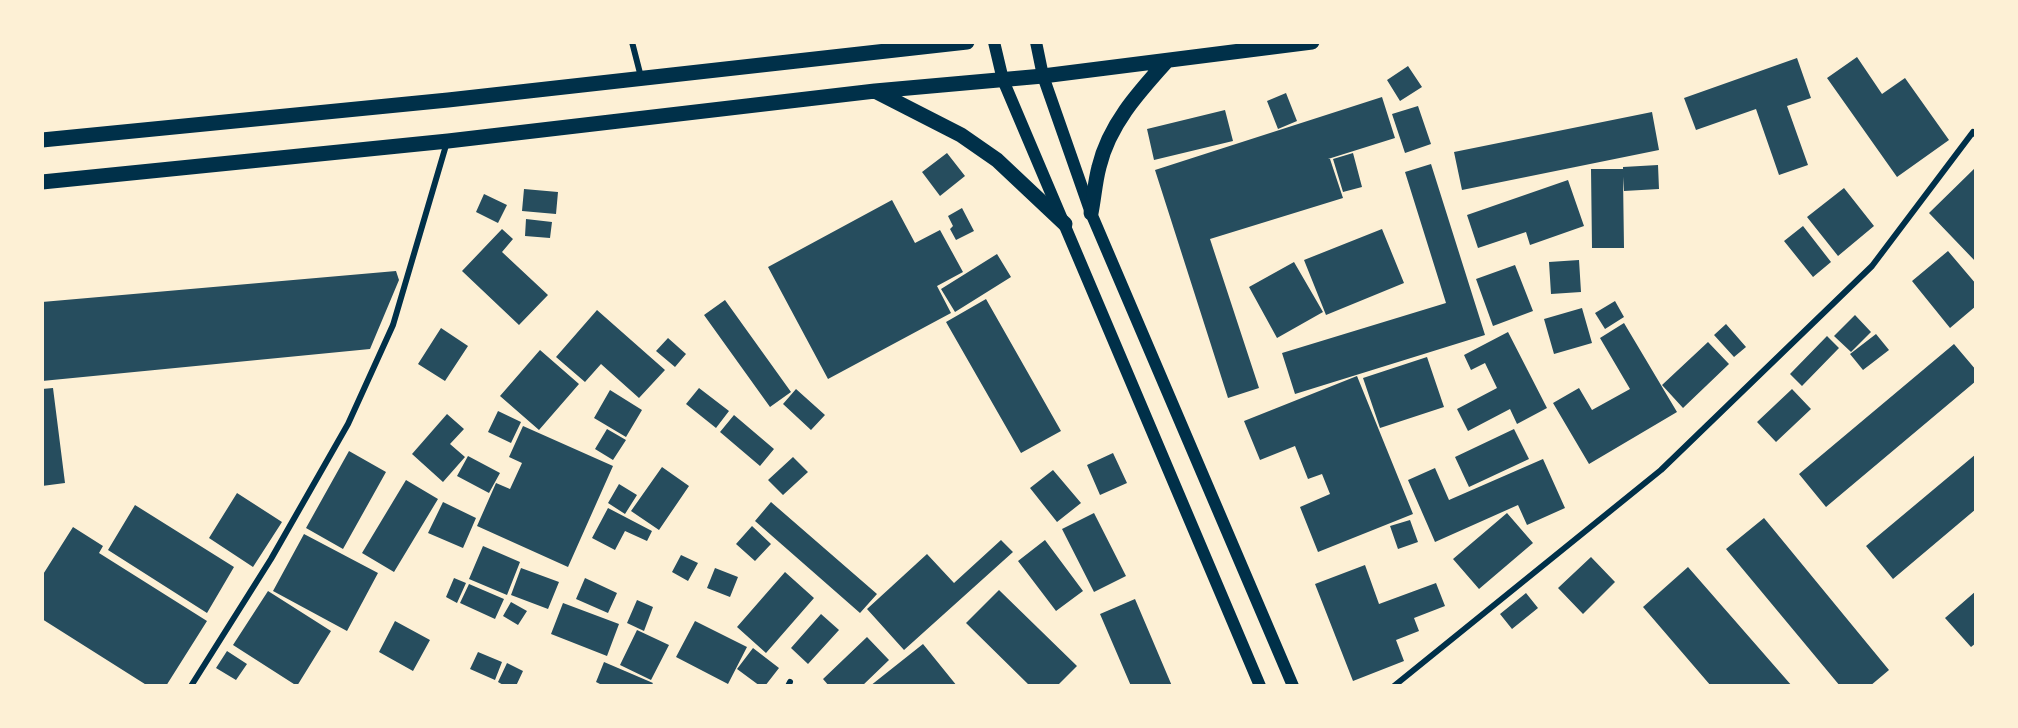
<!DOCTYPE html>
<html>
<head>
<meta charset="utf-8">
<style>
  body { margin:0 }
  #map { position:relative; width:2018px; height:728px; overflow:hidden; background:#fdf0d5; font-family:Jost,sans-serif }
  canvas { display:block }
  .frame { position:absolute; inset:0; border:44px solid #fdf0d5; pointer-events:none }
</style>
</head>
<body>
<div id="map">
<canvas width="2018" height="728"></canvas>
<div class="frame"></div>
</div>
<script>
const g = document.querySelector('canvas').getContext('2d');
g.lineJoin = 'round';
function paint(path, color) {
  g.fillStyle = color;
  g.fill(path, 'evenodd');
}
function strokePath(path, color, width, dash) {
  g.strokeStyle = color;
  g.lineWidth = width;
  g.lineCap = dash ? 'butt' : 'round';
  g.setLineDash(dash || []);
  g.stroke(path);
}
paint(new Path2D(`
  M 1857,57 L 1882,94 L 1905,78 L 1949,140 L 1897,177 L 1827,78 Z
  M 1797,58 L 1811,98 L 1787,106 L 1808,165 L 1779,175 L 1756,109 L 1696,130 L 1684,98 Z
  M 1408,66 L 1422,87 L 1400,101 L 1387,80 Z
  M 1286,93 L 1297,121 L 1278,129 L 1267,101 Z
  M 1382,97 L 1395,138 L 1328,159 L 1330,159 L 1343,198 L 1210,239 L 1259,388 L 1228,398 L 1155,170 Z
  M 1418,106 L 1431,144 L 1405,153 L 1392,114 Z
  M 1225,110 L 1233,141 L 1154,160 L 1147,129 Z
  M 1652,112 L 1659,150 L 1462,190 L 1454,152 Z
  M 947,153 L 965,176 L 940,196 L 922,172 Z
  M 1353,153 L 1362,187 L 1343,192 L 1333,159 Z
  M 1431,164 L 1485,335 L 1295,394 L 1282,353 L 1446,303 L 1405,172 Z
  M 1658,165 L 1659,189 L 1624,191 L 1623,177 L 1624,248 L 1592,248 L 1591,169 L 1623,169 L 1623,167 Z
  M 1976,167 L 1976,262 L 1929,213 Z
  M 1568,180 L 1584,226 L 1530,245 L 1526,232 L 1478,248 L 1467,215 Z
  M 1844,188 L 1874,226 L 1838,256 L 1807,217 Z
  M 524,189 L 558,192 L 556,214 L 522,211 Z
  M 484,194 L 507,205 L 498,223 L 476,212 Z
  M 892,200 L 915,243 L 940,230 L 963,272 L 937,286 L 951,313 L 828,379 L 768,267 Z
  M 962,208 L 974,231 L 956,240 L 950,229 L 953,226 L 948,216 Z
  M 526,219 L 552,222 L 550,238 L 525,236 Z
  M 1803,226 L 1831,262 L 1813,277 L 1784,241 Z
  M 502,229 L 513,239 L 502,252 L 548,295 L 519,325 L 462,271 Z
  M 1382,229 L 1404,283 L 1326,315 L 1304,260 Z
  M 1948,251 L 1976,284 L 1976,306 L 1950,328 L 1912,281 Z
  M 997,254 L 1011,277 L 955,312 L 941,289 Z
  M 1579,260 L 1581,292 L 1551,294 L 1549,262 Z
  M 1294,262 L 1323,312 L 1277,338 L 1249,287 Z
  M 1515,265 L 1533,311 L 1493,326 L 1476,279 Z
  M 396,271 L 399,280 L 370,349 L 42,381 L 42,302 Z
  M 986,299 L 1061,431 L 1021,453 L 946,322 Z
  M 725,300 L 791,392 L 770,407 L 704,315 Z
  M 1615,301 L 1624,317 L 1605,329 L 1595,313 Z
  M 1582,308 L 1592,343 L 1554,354 L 1544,319 Z
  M 597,310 L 665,370 L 639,398 L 601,364 L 585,382 L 556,357 Z
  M 1855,315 L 1871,332 L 1851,352 L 1834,336 Z
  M 1624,323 L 1677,412 L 1589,464 L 1553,403 L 1579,388 L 1592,410 L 1630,389 L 1600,338 Z
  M 1726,324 L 1746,347 L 1734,357 L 1714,335 Z
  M 441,328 L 468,346 L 445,381 L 418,364 Z
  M 1508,332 L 1547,408 L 1517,424 L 1510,409 L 1468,431 L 1457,409 L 1497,388 L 1485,363 L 1471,370 L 1464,355 Z
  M 1876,334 L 1889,350 L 1863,370 L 1850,354 Z
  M 1827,336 L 1839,348 L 1802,386 L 1790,374 Z
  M 668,338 L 686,354 L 675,367 L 656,351 Z
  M 1708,342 L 1729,364 L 1683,408 L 1662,385 Z
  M 1954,344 L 1976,370 L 1976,381 L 1826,507 L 1799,474 Z
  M 540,350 L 579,384 L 539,430 L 500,396 Z
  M 1427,357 L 1444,407 L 1380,428 L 1363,378 Z
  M 1357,376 L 1413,514 L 1318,552 L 1300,507 L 1330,494 L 1322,474 L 1308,479 L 1295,446 L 1260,460 L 1244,421 Z
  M 53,388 L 65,483 L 42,486 L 42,389 Z
  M 699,388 L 729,411 L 716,428 L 686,404 Z
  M 796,389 L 825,415 L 811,430 L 783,404 Z
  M 1792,389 L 1811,409 L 1776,442 L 1757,422 Z
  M 610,390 L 642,410 L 626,437 L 594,418 Z
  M 498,411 L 521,422 L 511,443 L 488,432 Z
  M 447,414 L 464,429 L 450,444 L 465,457 L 443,482 L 412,454 Z
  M 734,415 L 774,449 L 760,466 L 720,432 Z
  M 523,426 L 613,466 L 568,567 L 477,526 L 496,483 L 510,489 L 522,463 L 509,457 Z
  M 607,429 L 626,440 L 613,460 L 595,449 Z
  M 1514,429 L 1529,459 L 1469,487 L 1455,457 Z
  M 349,451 L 386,472 L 343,549 L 306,528 Z
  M 1113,453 L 1127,483 L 1100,495 L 1087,465 Z
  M 1976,454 L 1976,509 L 1893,579 L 1866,546 Z
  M 468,456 L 500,473 L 489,493 L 457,476 Z
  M 793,457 L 808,472 L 783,495 L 768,480 Z
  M 1543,459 L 1565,508 L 1527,525 L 1518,505 L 1435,542 L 1408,480 L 1435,468 L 1449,500 Z
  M 662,467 L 689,486 L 659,530 L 631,511 Z
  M 1053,470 L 1081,503 L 1057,522 L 1030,488 Z
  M 406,480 L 438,499 L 394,572 L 362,553 Z
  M 619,484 L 637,495 L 625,514 L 608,503 Z
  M 237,493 L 282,522 L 253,567 L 209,538 Z
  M 443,502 L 476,518 L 463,548 L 428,533 Z
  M 771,502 L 877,594 L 860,613 L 755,521 Z
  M 135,505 L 234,567 L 207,613 L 108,550 Z
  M 608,508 L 652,531 L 647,541 L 625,531 L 615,550 L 592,538 Z
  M 1094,513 L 1126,576 L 1094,592 L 1062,529 Z
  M 1507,513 L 1533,543 L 1479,589 L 1453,559 Z
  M 1764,518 L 1889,670 L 1870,686 L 1840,686 L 1726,549 Z
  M 1410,520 L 1418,542 L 1398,549 L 1390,526 Z
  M 752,526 L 771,544 L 755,561 L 736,544 Z
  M 73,527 L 103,546 L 99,553 L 207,621 L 166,686 L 148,686 L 42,619 L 42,576 Z
  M 304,534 L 378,573 L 347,631 L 273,591 Z
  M 1001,540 L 1013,552 L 904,650 L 867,609 L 927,554 L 954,583 Z
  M 1045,540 L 1083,591 L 1056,611 L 1018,561 Z
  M 483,546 L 520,562 L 507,595 L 469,579 Z
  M 681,555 L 698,563 L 688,581 L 672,572 Z
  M 1591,557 L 1615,582 L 1583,614 L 1558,588 Z
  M 1365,565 L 1379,604 L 1436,583 L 1445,606 L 1414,618 L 1419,631 L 1396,640 L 1404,661 L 1353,681 L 1315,584 Z
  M 1688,567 L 1792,686 L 1711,686 L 1643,607 Z
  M 521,568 L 559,582 L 548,609 L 511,595 Z
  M 715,568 L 738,577 L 730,597 L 707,588 Z
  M 785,572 L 814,598 L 766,653 L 737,627 Z
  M 454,578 L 466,583 L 457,603 L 446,597 Z
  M 585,578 L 617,593 L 608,613 L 576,599 Z
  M 469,584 L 504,599 L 495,619 L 460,603 Z
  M 999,590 L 1077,666 L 1057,686 L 1030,686 L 966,623 Z
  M 268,591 L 331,631 L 297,686 L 233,645 Z
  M 1976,591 L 1976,643 L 1971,647 L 1945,618 Z
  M 1526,593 L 1538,608 L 1512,629 L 1500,614 Z
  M 1135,599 L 1172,686 L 1131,686 L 1100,614 Z
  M 637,600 L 653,607 L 644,631 L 627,623 Z
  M 511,602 L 527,611 L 518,625 L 503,616 Z
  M 563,603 L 619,624 L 607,656 L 551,634 Z
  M 821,614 L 839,630 L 808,664 L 791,648 Z
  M 395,621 L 430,640 L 413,671 L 379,652 Z
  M 695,621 L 747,647 L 728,684 L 676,657 Z
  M 637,630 L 669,645 L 651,680 L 620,665 Z
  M 867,637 L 889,660 L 862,686 L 829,686 L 823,679 Z
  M 923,644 L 957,686 L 870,686 Z
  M 753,648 L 779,668 L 765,686 L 760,686 L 737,669 Z
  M 227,651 L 247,664 L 236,680 L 216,668 Z
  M 478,652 L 502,662 L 495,680 L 470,669 Z
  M 604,662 L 653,683 L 651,686 L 604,686 L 596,682 Z
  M 507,663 L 523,671 L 516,686 L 505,686 L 498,682 Z`), '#264d5e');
strokePath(new Path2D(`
  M 632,42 L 641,77
  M 191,686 L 271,559 L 348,424 L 393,325 L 447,142
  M 788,686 L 790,682
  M 1394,686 L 1661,470 L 1872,266 L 1973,132 L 1976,135`), '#003049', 6);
strokePath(new Path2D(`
  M 994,42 L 1003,80 L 1260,686
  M 1036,42 L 1043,76 L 1091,213 L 1293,686`), '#003049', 12);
strokePath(new Path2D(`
  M 875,91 L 961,135 L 997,160 L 1065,224
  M 42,140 L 448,100 L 967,42
  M 42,182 L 448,141 L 875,91 L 1043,76 L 1312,42
  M 1091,213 C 1094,198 1095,182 1099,167 C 1109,125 1138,93 1166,62`), '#003049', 15);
</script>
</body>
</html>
